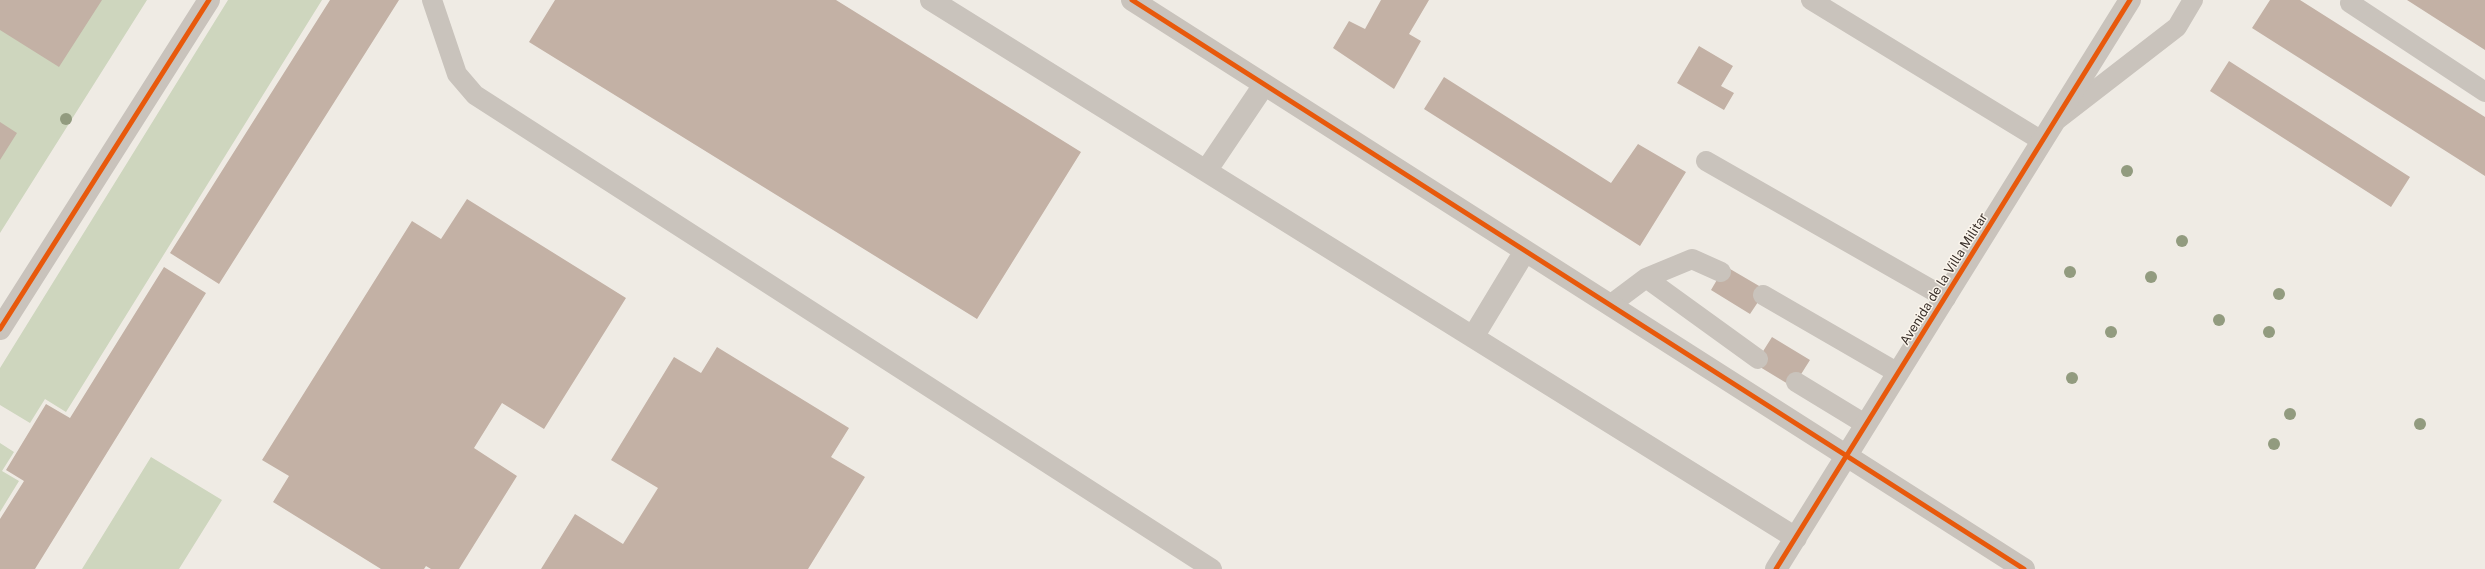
<!DOCTYPE html>
<html>
<head>
<meta charset="utf-8">
<style>
  body { margin:0 }
  canvas { display:block; background:#efebe4 }
</style>
</head>
<body>
<canvas width="2485" height="569"></canvas>
<script>
const g = document.querySelector('canvas').getContext('2d');
g.lineJoin = 'round';
function paint(path, color) {
  g.fillStyle = color;
  g.fill(path, 'evenodd');
}
function strokePath(path, color, width, dash) {
  g.strokeStyle = color;
  g.lineWidth = width;
  g.lineCap = dash ? 'butt' : 'round';
  g.setLineDash(dash || []);
  g.stroke(path);
}
function label(font, color, halo, rows, align = 'center') {
  g.font = font + ' "Public Sans",sans-serif';
  g.lineWidth = 3;
  g.setLineDash([]);
  g.textBaseline = 'middle';
  g.strokeStyle = halo;
  g.fillStyle = color;
  for (const [text, x, y, turn = 0] of rows) {
    g.save();
    g.translate(x, y);
    g.rotate((+turn || 0) * Math.PI / 180);
    g.textAlign = isNaN(turn) ? turn : align;
    if (halo) g.strokeText(text, 0, 0);
    g.fillText(text, 0, 0);
    g.restore();
  }
}
paint(new Path2D(`
  M 0,0 L 147,0 L 0,233 Z
  M 228,0 L 322,0 L 66,412 L 45,399 L 30,423 L 0,405 L 0,368 Z
  M 0,443 L 14,452 L 2,471 L 19,481 L 0,512 Z
  M 151,457 L 222,500 L 179,569 L 82,569 Z`), '#ced6be');
paint(new Path2D(`
  M 0,0 L 102,0 L 59,67 L 0,30 Z
  M 330,0 L 399,0 L 219,284 L 170,253 Z
  M 555,0 L 836,0 L 1081,152 L 977,319 L 529,42 Z
  M 1381,0 L 1429,0 L 1409,34 L 1421,41 L 1394,89 L 1333,48 L 1349,21 L 1365,29 Z
  M 2270,0 L 2300,0 L 2485,117 L 2485,176 L 2252,28 Z
  M 2407,0 L 2485,0 L 2485,50 Z
  M 1699,46 L 1733,66 L 1721,86 L 1734,93 L 1724,110 L 1677,83 Z
  M 2229,61 L 2410,177 L 2391,207 L 2210,91 Z
  M 1444,77 L 1611,183 L 1638,144 L 1686,172 L 1640,246 L 1424,109 Z
  M 0,122 L 17,133 L 0,160 Z
  M 467,199 L 626,298 L 544,429 L 502,403 L 474,448 L 517,476 L 459,569 L 431,569 L 426,566 L 424,569 L 381,569 L 273,502 L 289,476 L 262,460 L 412,221 L 441,239 Z
  M 1725,266 L 1766,290 L 1750,314 L 1711,290 Z
  M 164,267 L 206,293 L 35,569 L 0,569 L 0,519 L 24,481 L 6,470 L 46,404 L 70,418 Z
  M 1772,337 L 1810,360 L 1793,387 L 1755,364 Z
  M 717,347 L 849,428 L 831,457 L 865,477 L 808,569 L 541,569 L 575,514 L 623,544 L 658,488 L 611,460 L 674,357 L 701,373 Z`), '#c3b1a5');
strokePath(new Path2D(`
  M 432,0 L 457,74 L 475,95 L 1212,569
  M 1811,0 L 2042,141
  M 2352,0 L 2350,3 L 2485,92
  M 2058,119 L 2177,27 L 2193,0
  M 1706,161 L 1946,298
  M 1646,278 L 1758,359
  M 1763,295 L 1898,373
  M 1610,305 L 1646,278 L 1692,259 L 1721,272
  M 1796,382 L 1865,424`), '#c9c3bc', 20);
strokePath(new Path2D(`
  M 931,0 L 1796,538
  M 1132,0 L 2024,569
  M 1206,171 L 1264,85
  M 0,329 L 209,0
  M 1473,337 L 1525,251
  M 1776,569 L 2130,0`), '#c9c3bc', 22);
strokePath(new Path2D(`
  M 1132,0 L 2024,569
  M 0,329 L 209,0
  M 1776,569 L 2130,0`), '#e8590c', 5);
g.fillStyle = '#929b7f';
for (const [x, y] of [
  [66,119],
  [2127,171],
  [2182,241],
  [2070,272],
  [2151,277],
  [2279,294],
  [2219,320],
  [2111,332],
  [2269,332],
  [2072,378],
  [2290,414],
  [2420,424],
  [2274,444]
]) {
  g.beginPath();
  g.arc(x, y, 6, 0, 2 * Math.PI);
  g.fill();
}
label('13px', '#3a302a', '#fbf5ec', [
  ["Avenida de la Villa Militar",1944,279,-58]
]);
</script>
</body>
</html>
